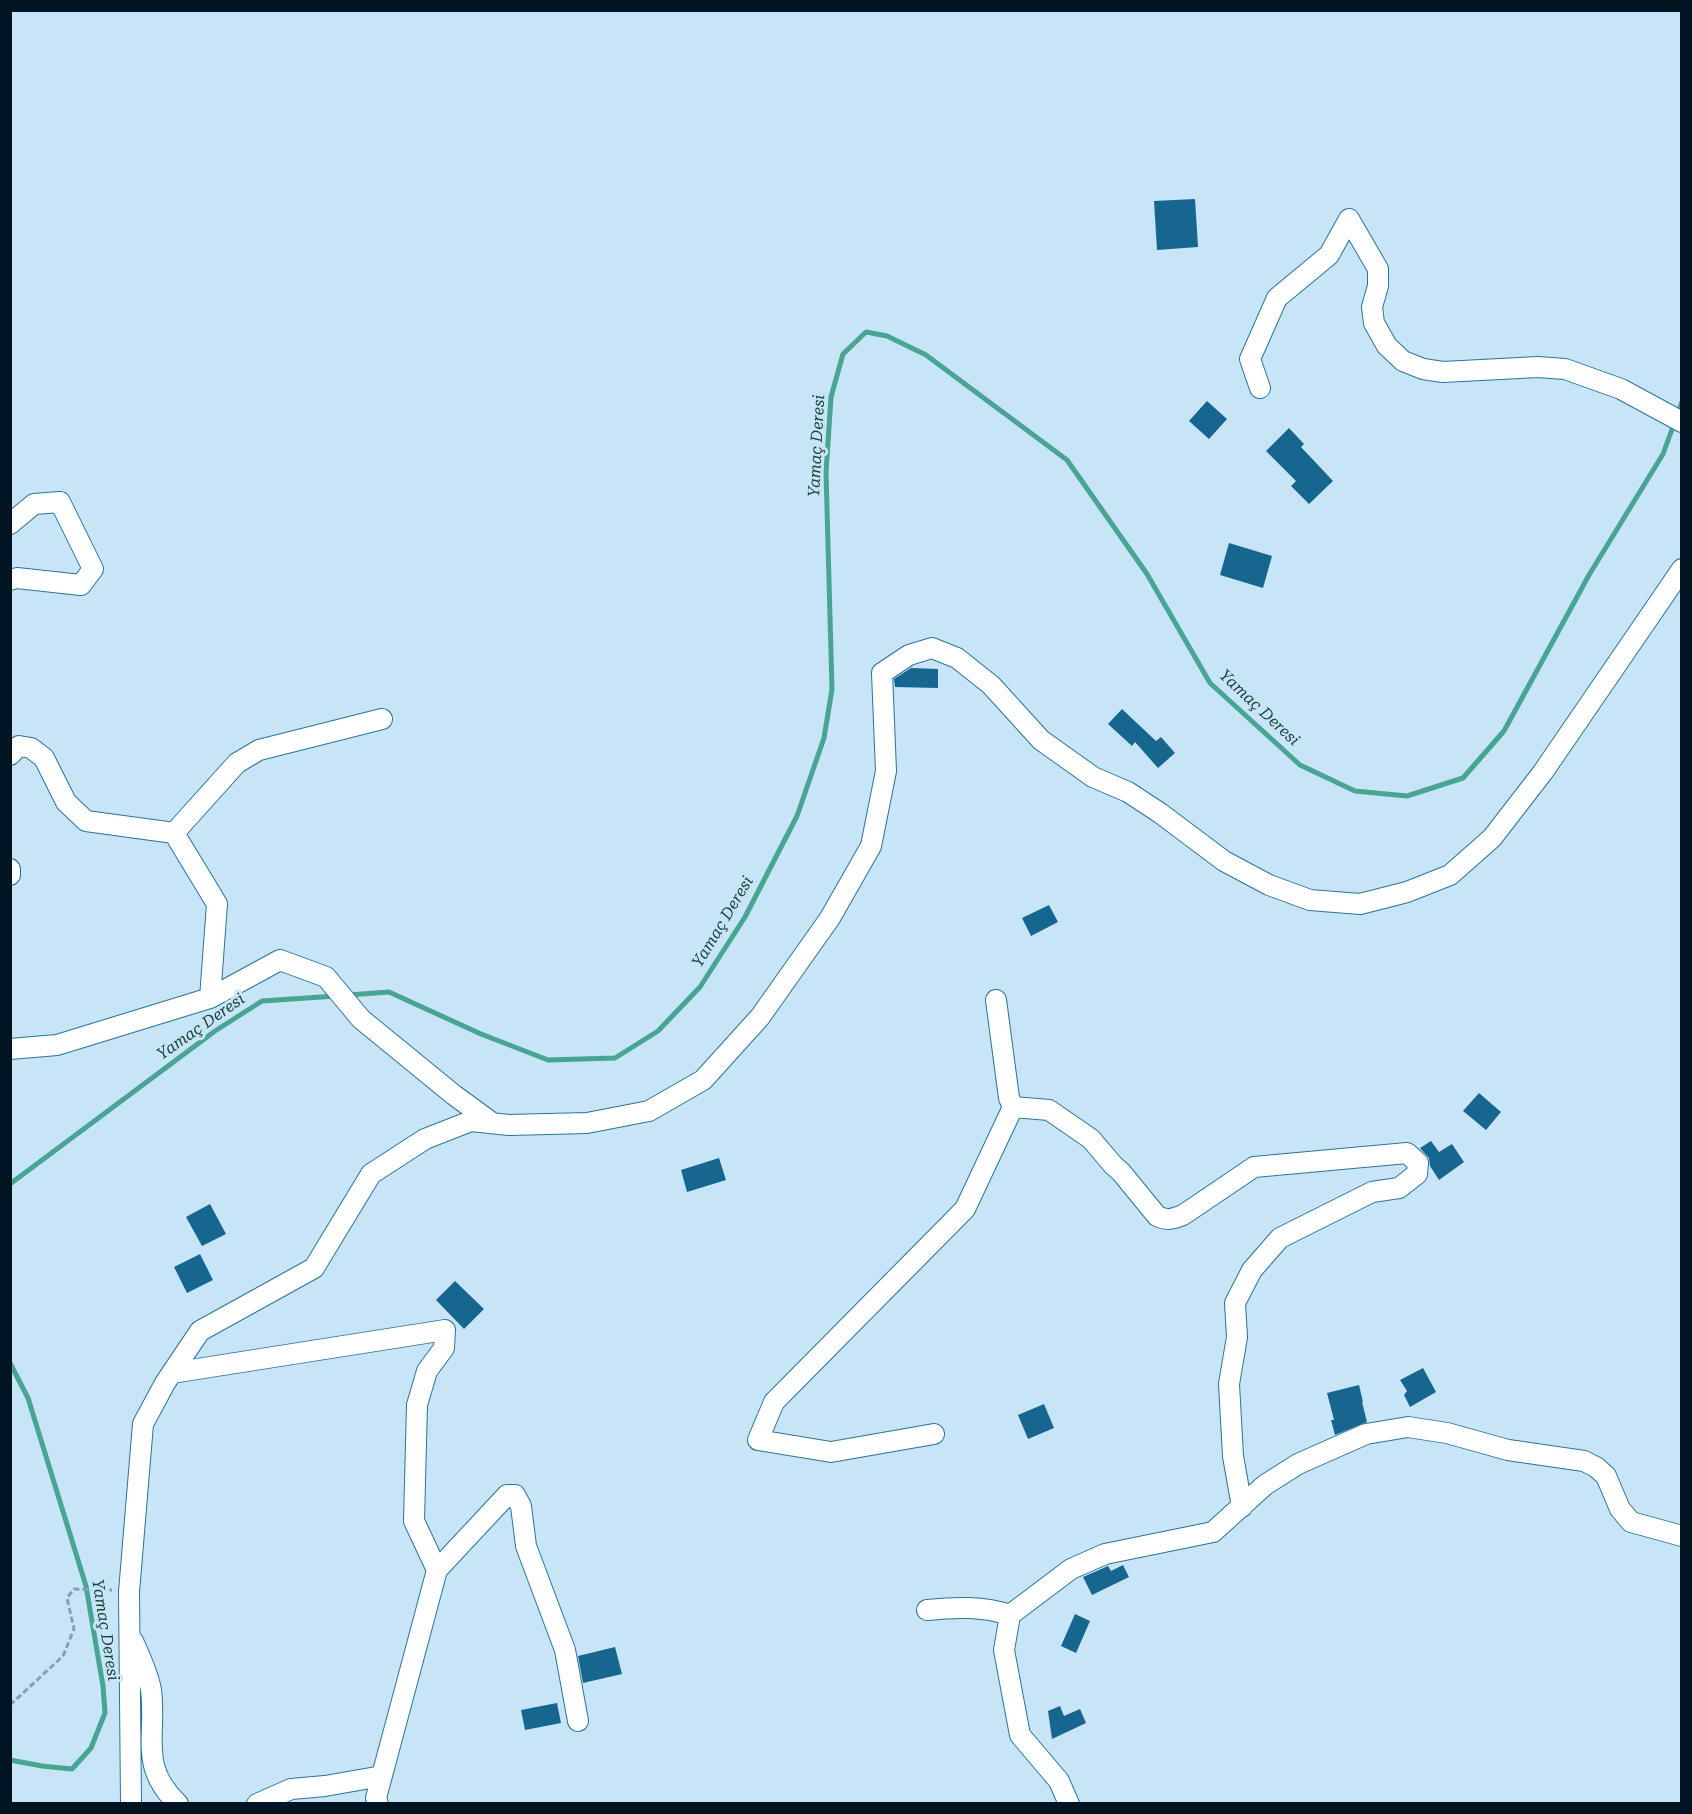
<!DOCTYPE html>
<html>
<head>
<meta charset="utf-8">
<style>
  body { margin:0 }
  #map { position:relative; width:1692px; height:1814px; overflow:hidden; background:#c8e4f7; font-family:"Roboto Serif",serif }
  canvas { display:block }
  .frame { position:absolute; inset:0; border:12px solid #001421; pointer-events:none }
</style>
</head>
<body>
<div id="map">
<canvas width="1692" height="1814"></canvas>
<div class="frame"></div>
</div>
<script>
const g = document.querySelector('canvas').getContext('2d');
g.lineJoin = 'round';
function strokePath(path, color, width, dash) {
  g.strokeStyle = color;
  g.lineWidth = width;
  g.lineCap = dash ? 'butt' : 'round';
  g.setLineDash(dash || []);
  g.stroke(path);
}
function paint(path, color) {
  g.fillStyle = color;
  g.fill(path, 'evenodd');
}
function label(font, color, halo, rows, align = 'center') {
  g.font = font + ' "Roboto Serif",serif';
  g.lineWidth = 6;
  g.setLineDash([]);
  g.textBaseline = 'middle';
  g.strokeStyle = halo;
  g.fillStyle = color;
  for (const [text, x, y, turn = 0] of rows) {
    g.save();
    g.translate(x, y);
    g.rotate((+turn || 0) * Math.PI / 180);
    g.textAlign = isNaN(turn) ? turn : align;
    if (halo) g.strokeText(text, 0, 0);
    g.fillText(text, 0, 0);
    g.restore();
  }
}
strokePath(new Path2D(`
  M 1677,415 L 1682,402
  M 348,995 L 389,992 L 481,1034 L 548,1060 L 615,1058 L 658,1031 L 700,987 L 745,917 L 797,816 L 824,738 L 832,689 L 826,472 L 831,397 L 843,354 L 866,332 L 887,336 L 926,355 L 1067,460 L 1147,574 L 1210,683 L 1300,765 L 1355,791 L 1407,796 L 1463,778 L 1504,731 L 1589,575 L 1663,454 L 1674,424
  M 10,1184 L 215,1031 L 262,1001 L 336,996
  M 10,1363 L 28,1398 L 86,1586 L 103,1686 L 105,1713 L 91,1748 L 72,1769 L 42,1766 L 10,1760`), '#47a591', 5);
paint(new Path2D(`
  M 1195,199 L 1198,247 L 1157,250 L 1154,201 Z
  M 1207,401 L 1227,419 L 1209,439 L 1189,421 Z
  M 1289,428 L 1304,444 L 1301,447 L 1333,481 L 1309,504 L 1291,486 L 1296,481 L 1266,451 Z
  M 1229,543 L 1272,556 L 1263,588 L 1220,575 Z
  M 911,668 L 938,669 L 938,688 L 895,687 L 894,679 Z
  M 1122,709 L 1156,741 L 1161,737 L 1175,753 L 1158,768 L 1135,742 L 1132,746 L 1108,724 Z
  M 1049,905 L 1058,922 L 1031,936 L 1022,918 Z
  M 1479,1093 L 1501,1112 L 1486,1130 L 1463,1111 Z
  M 1431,1141 L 1439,1152 L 1452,1144 L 1464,1162 L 1439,1180 L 1430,1166 L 1429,1158 L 1420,1148 Z
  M 719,1158 L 726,1180 L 687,1192 L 681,1170 Z
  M 210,1204 L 226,1234 L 202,1246 L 186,1217 Z
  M 200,1254 L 213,1280 L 187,1293 L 174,1267 Z
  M 455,1281 L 484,1309 L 464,1329 L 436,1300 Z
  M 1423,1368 L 1436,1392 L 1410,1407 L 1404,1395 L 1407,1391 L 1400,1380 Z
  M 1359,1385 L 1363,1402 L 1362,1402 L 1367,1422 L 1335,1435 L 1331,1420 L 1334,1420 L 1327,1393 Z
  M 1044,1404 L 1054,1428 L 1028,1439 L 1018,1415 Z
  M 1123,1565 L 1129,1577 L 1092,1595 L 1083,1577 L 1108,1566 L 1111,1571 Z
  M 1075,1614 L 1090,1621 L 1076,1653 L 1061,1646 Z
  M 615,1647 L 622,1674 L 583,1683 L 578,1656 Z
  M 557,1703 L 561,1723 L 525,1730 L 521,1710 Z
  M 1060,1706 L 1064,1716 L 1080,1709 L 1086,1723 L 1052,1739 L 1048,1711 Z`), '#17668f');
const minor = new Path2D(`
  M 1260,388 L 1250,359 L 1277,298 L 1329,255 L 1349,219 L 1378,269 L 1378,286 L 1372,307 L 1374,323 L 1387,346 L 1403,361 L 1423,369 L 1443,372 L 1538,367 L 1565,369 L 1621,389 L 1682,422
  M 10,524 L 34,504 L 60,502 L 93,569 L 81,585 L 17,578 L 10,580
  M 10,755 L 19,746 L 31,748 L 44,758 L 66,802 L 86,821 L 174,833
  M 174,833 L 237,763 L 259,750 L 382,719
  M 174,833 L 217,904 L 210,998
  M 10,869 L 10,875
  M 996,1000 L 1009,1098 L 1013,1107
  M 10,1049 L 57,1045 L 210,998 L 280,960 L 326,977 L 361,1019 L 454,1095 L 491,1122
  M 1013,1107 L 1049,1110 L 1091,1139 L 1113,1165 L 1121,1172 L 1157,1216 C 1167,1221 1173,1219 1183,1215 L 1254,1167 L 1407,1153 L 1418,1163 L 1417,1174 L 1399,1188 L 1372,1192 L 1280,1238 L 1252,1270 L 1235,1303 L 1237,1337 L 1229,1384 L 1233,1456 L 1242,1507
  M 172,1373 L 445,1330 L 444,1348 L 427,1371 L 417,1405 L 414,1521 L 437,1570
  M 934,1434 L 831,1452 L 758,1440 L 774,1402 L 965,1209 L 1013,1107
  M 927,1610 C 955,1607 983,1606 1010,1615
  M 133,1641 C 140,1657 148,1673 151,1690 C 157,1737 138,1765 178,1804
  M 131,1804 L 129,1592 L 143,1424 L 165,1383 L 200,1331 L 314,1268 L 371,1174 L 425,1139 L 471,1121 L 509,1125 L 587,1123 L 649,1111 L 703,1080 L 760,1017 L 830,918 L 871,846 L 886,771 L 882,673 L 909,655 L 932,648 L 957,658 L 991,685 L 1041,740 L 1093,777 L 1128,792 L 1160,813 L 1224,861 L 1269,885 L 1310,900 L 1360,904 L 1407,892 L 1450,875 L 1492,838 L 1543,772 L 1682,569
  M 257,1804 L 291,1789 L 325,1786 L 382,1776
  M 378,1804 L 376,1798 L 437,1570 L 507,1495 L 515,1495 L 521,1506 L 526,1546 L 565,1650 L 578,1721
  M 1069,1804 L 1059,1781 L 1020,1735 L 1004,1650 L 1010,1615 L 1071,1569 L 1105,1554 L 1213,1532 L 1265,1485 L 1298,1464 L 1366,1434 L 1408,1427 L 1447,1433 L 1508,1450 L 1584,1461 L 1596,1467 L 1606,1476 L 1620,1509 L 1631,1522 L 1682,1536`);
strokePath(minor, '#29749d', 22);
strokePath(new Path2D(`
  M 10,1705 L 63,1656 L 74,1629 L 67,1598 L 74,1589 L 112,1590`), '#87a0b1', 3, [6, 3]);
strokePath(minor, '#fff', 20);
label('italic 16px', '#19433a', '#c8e4f7', [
  ["Yamaç Deresi",817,446,-87],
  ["Yamaç Deresi",1259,708,43],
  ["Yamaç Deresi",723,922,-59],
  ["Yamaç Deresi",201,1027,-35],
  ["Yamaç Deresi",105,1630,81]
]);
</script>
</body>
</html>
